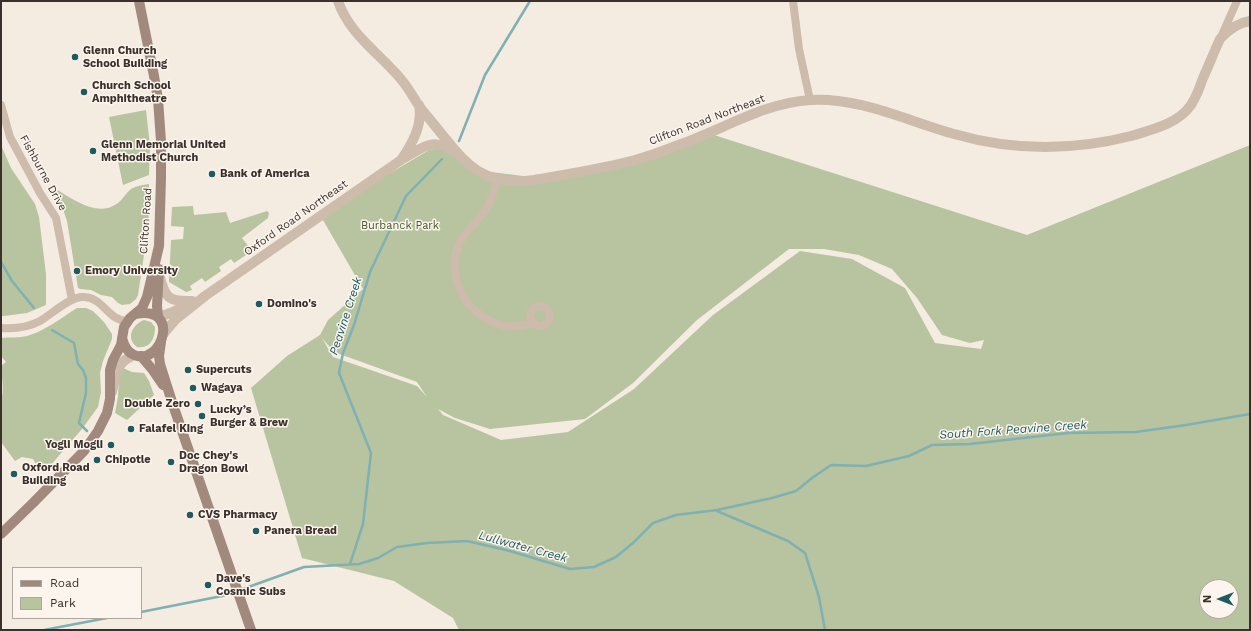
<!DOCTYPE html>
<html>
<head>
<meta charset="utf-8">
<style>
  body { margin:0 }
  #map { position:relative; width:1251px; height:631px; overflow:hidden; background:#f4ebe1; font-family:"Work Sans",sans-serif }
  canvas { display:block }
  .frame { position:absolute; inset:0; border:2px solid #3b302b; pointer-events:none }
  .legend { position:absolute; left:12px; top:567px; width:130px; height:52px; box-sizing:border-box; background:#fbf5ee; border:1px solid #aea6a0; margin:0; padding:5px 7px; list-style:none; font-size:12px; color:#3b302b }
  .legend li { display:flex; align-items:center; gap:8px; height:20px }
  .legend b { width:20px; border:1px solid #aea6a0 }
  .north { position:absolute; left:1199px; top:579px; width:40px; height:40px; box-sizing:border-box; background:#fbf5ee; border:1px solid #aea6a0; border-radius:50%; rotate:270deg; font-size:11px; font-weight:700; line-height:16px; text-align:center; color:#3b302b }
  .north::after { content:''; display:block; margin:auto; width:14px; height:18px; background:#1f5a5e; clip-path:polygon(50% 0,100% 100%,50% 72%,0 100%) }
</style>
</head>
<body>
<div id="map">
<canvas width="1251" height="631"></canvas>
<div class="frame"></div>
<ul class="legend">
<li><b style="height:5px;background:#a18a7d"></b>Road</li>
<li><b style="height:11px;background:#b8c4a0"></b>Park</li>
</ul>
<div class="north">N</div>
</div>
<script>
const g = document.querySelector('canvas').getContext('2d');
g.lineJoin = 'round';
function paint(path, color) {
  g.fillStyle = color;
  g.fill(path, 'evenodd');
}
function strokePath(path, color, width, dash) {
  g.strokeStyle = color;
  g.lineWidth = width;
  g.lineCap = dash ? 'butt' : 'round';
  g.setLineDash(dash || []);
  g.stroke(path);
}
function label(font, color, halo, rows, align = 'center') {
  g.font = font + ' "Work Sans",sans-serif';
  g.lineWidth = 3;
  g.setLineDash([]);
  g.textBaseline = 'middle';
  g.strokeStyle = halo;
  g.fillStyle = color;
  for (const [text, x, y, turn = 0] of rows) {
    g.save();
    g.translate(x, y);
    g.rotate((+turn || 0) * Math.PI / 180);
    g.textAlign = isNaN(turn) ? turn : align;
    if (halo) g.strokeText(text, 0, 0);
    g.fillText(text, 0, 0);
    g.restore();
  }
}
paint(new Path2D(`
  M 146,110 L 150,146 L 149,175 L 123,185 L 109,117 Z
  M 714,135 L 1027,235 L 1250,145 L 1250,630 L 459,630 L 453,618 L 394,581 L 302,558 L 251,388 L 287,356 L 320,335 L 328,320 L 363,289 L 320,215 L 429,150 L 439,148 L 483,171 L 531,177 L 619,166 ZM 789,249 L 824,249 L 859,255 L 892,269 L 917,298 L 942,335 L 970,343 L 984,340 L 981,349 L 935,343 L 905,288 L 852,259 L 800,251 L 713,315 L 634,389 L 568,432 L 501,440 L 443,415 L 438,409 L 455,418 L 490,429 L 585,419 L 633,383 L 697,320 ZM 322,338 L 334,352 L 417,382 L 427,397 L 417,386 L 333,357 ZM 1207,587 L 1231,587 L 1231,611 L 1207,611 Z
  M 1,145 L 11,168 L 35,204 L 39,217 L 46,274 L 46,305 L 27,313 L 4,316 L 1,316 Z
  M 149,184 L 149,213 L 146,251 L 144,255 L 138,295 L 136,299 L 130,304 L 122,305 L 118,303 L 112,297 L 101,295 L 91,290 L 80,289 L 78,288 L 67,221 L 56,189 C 74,200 98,218 118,203 C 123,199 126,193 131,189 C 136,186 143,185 149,184 Z
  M 193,206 L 194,215 L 226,212 L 230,223 L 267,211 L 269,213 L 268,218 L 242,238 L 252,251 L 234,263 L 231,259 L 219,267 L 221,271 L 205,282 L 202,278 L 190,286 L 192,290 L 186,292 L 169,282 L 169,280 L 171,240 L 183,239 L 184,227 L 171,226 L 172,207 Z
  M 77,308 L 86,308 L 93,311 L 104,322 L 112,334 L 112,339 L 103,361 L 100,373 L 101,392 L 98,407 L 82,429 L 50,466 L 44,472 L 39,469 L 33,459 L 22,457 L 15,461 L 1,442 L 1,399 C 5,390 1,376 1,366 L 6,362 L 1,356 L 1,338 C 9,337 19,338 27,336 C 45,331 61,318 77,308 Z
  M 144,320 L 151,322 L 155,327 C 155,339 150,349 137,347 C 125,338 133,324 144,320 Z
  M 123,368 L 132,372 L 144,373 L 149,381 L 154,395 L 127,420 L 115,413 L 118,397 L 119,379 Z`), '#b8c4a0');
strokePath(new Path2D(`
  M 459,141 L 485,75 L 530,1
  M 1,262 L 12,281 L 34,308
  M 52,330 L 74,343 L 78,364 L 83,370 L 86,378 L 86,393 L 79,423 L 87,431
  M 717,511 L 788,541 L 805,553 L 819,597 L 825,630
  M 350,564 L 363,524 L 371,453 L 339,373 L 343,353 L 354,325 L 370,272 L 406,196 L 442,159
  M 240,590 L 304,567 L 359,564 L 378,558 L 397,547 L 427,543 L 467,541 L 510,551 L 570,569 L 594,567 L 616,557 L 634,542 L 653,523 L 676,515 L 717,510 L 772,498 L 796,491 L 812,478 L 831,465 L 866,466 L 909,456 L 932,445 L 970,444 L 1068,433 L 1136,432 L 1186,425 L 1250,414
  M 141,612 L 222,596 L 235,591
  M 44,630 L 107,618`), '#7fb0b2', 2.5);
strokePath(new Path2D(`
  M 793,1 L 799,49 L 810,100
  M 1221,37 L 1237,1
  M 1,105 L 10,137 L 40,193 L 56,218 L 72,300
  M 497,179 C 494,188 492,200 487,208 C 479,220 467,229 460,242 C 443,278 468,319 506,326 C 514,328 526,324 534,323
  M530 316a10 10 0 1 1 20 0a10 10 0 1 1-20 0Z
  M 1,328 C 15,329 27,328 40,321 C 52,314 68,298 82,297 C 103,296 108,321 127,321`), '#cdbbac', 8);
strokePath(new Path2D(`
  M 338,1 C 349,34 379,53 400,78 C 408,87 413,97 419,106 C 426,115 433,123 440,132 C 452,146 462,161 478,171 C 495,181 514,183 534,180 C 567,174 602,169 635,160 C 650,156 666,150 681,144 C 724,129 764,103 810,100 C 860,97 907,121 954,134 C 1013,151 1072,151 1131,136 C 1151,130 1178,124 1191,105 C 1196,97 1200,87 1203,78 C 1209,65 1214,52 1220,39 C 1228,30 1237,23 1250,21
  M 404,158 C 424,147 431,138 453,150
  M 159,274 C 165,297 167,302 192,301
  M 159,317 L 173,312 L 187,304
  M 164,333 L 176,319 L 205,296 L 401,160 C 412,144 423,125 419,105
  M 112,392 C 116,375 116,362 134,355`), '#cdbbac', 10);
strokePath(new Path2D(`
  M 158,317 L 157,306 L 159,269
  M 122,338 C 124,346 127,352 134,355 C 162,367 182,304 135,314
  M 161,342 L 159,356 L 160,364 L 173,405 L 251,630
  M 141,356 L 152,369 L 163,385
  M 1,534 L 33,503 L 84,451 L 98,431 L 107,413 L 110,399 L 110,370 L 113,360 L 121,345 L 124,327 L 130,318 L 142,308 L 147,297 L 159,246 L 161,178 L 161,141 L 158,99 L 154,76 L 139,1`), '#a18a7d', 10);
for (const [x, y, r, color] of [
  [75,57,4,"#1f5a5e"],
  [84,92,4,"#1f5a5e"],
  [93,151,4,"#1f5a5e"],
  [212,174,4,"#1f5a5e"],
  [77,271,4,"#1f5a5e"],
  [259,304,4,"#1f5a5e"],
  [188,370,4,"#1f5a5e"],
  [193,388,4,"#1f5a5e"],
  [198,404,4,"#1f5a5e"],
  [202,416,4,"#1f5a5e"],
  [131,429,4,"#1f5a5e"],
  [111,445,4,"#1f5a5e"],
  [97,460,4,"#1f5a5e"],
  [171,462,4,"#1f5a5e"],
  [14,474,4,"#1f5a5e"],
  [190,515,4,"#1f5a5e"],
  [256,531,4,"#1f5a5e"],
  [208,585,4,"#1f5a5e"]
]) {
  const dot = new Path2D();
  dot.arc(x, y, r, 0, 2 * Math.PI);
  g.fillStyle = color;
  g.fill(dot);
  strokePath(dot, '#fbf5ee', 1.5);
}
label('bold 11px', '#3b302b', '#fbf5ee', [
  ["Glenn Church",83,51],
  ["School Building",83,64],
  ["Church School",92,86],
  ["Amphitheatre",92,99],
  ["Glenn Memorial United",101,145],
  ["Methodist Church",101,158],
  ["Bank of America",220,174],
  ["Emory University",85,271],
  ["Domino's",267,304],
  ["Supercuts",196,370],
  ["Wagaya",201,388],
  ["Double Zero",190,404,"right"],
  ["Lucky’s",210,410],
  ["Burger & Brew",210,423],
  ["Falafel King",139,429],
  ["Yogli Mogli",103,445,"right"],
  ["Doc Chey's",179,456],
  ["Dragon Bowl",179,469],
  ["Chipotle",105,460],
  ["Oxford Road",22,468],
  ["Building",22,481],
  ["CVS Pharmacy",198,515],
  ["Panera Bread",264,531],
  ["Dave's",216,579],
  ["Cosmic Subs",216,592]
], 'left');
label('11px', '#3b302b', '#fbf5ee', [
  ["Clifton Road Northeast",707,120,-21],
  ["Fishburne Drive",43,173,61],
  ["Oxford Road Northeast",296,218,-35],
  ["Clifton Road",146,221,-86]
]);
label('11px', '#4a5a2e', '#fbf5ee', [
  ["Burbanck Park",400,226]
]);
label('italic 12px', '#1f5a5e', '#fbf5ee', [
  ["Peavine Creek",346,316,-72],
  ["South Fork Peavine Creek",1013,430,-4],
  ["Lullwater Creek",523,547,15]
]);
</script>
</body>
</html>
